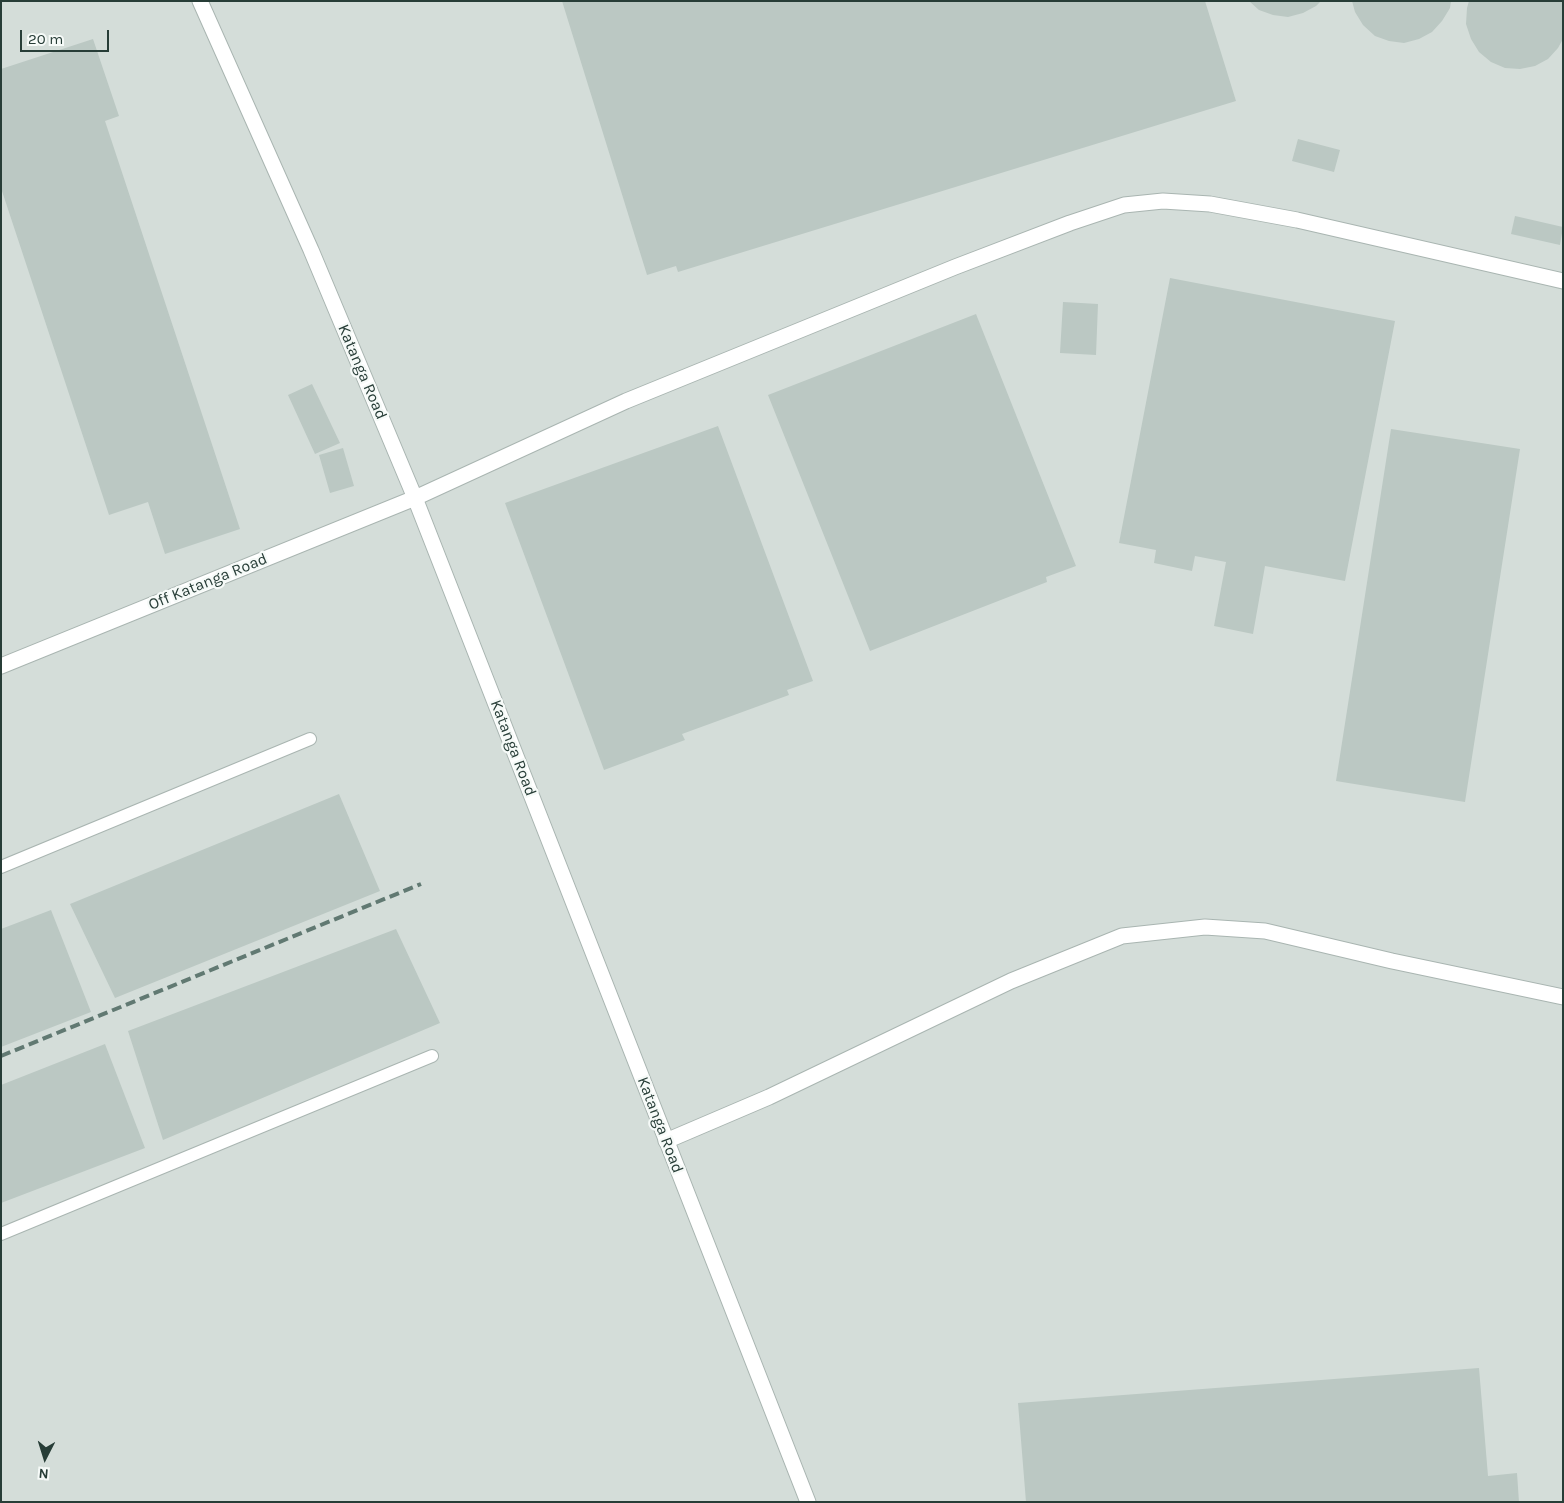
<!DOCTYPE html>
<html>
<head>
<meta charset="utf-8">
<style>
  body { margin:0 }
  #map { position:relative; width:1564px; height:1503px; overflow:hidden; background:#e6edea; font-family:Karla,sans-serif }
  canvas { display:block }
  .frame { position:absolute; inset:0; border:2px solid #273d37; pointer-events:none }
  .north { position:absolute; left:20px; top:1433px; width:50px; height:50px; -webkit-text-stroke:4px #f6faf8; paint-order:stroke; rotate:185deg; font-size:14px; font-weight:700; line-height:20px; text-align:center; color:#273d37 }
  .north::after { content:''; display:block; margin:auto; width:18px; height:22px; background:#273d37; clip-path:polygon(50% 0,100% 100%,50% 72%,0 100%) }
  .scale { position:absolute; left:20px; top:30px; width:89px; height:22px; box-sizing:border-box; border:2px solid #273d37; border-top:0; padding-left:6px; font-size:15px; line-height:18px; white-space:nowrap; color:#273d37; -webkit-text-stroke:4px #f6faf8; paint-order:stroke }
</style>
</head>
<body>
<div id="map">
<canvas width="1564" height="1503"></canvas>
<div class="frame"></div>
<div class="north">N</div>
<div class="scale">20 m</div>
</div>
<script>
const g = document.querySelector('canvas').getContext('2d');
g.lineJoin = 'round';
function paint(path, color) {
  g.fillStyle = color;
  g.fill(path, 'evenodd');
}
function strokePath(path, color, width, dash) {
  g.strokeStyle = color;
  g.lineWidth = width;
  g.lineCap = dash ? 'butt' : 'round';
  g.setLineDash(dash || []);
  g.stroke(path);
}
function label(font, color, halo, rows, align = 'center') {
  g.font = font + ' Karla,sans-serif';
  g.lineWidth = 4.5;
  g.setLineDash([]);
  g.textBaseline = 'middle';
  g.strokeStyle = halo;
  g.fillStyle = color;
  for (const [text, x, y, turn = 0] of rows) {
    g.save();
    g.translate(x, y);
    g.rotate((+turn || 0) * Math.PI / 180);
    g.textAlign = isNaN(turn) ? turn : align;
    if (halo) g.strokeText(text, 0, 0);
    g.fillText(text, 0, 0);
    g.restore();
  }
}
paint(new Path2D(`
  M 1,1 L 1563,1 L 1563,1502 L 1,1502 Z`), '#d4ddd9');
paint(new Path2D(`
  M 562,1 L 1205,1 L 1236,101 L 678,272 L 676,266 L 647,275 Z
  M 1249,1 L 1321,1 L 1316,6 L 1303,13 L 1288,17 L 1273,15 L 1259,10 Z
  M 1352,1 L 1451,1 L 1450,8 L 1442,21 L 1432,32 L 1419,39 L 1404,43 L 1389,41 L 1375,36 L 1363,25 L 1355,12 Z
  M 1469,1 L 1563,1 L 1563,39 L 1558,48 L 1548,59 L 1535,66 L 1520,69 L 1505,68 L 1491,62 L 1479,52 L 1471,39 L 1466,24 L 1467,8 Z
  M 93,39 L 119,116 L 105,121 L 240,529 L 165,554 L 148,502 L 109,515 L 1,188 L 1,69 Z
  M 1298,139 L 1340,150 L 1334,172 L 1292,161 Z
  M 1515,216 L 1563,227 L 1560,245 L 1511,234 Z
  M 1170,278 L 1395,321 L 1345,581 L 1265,566 L 1253,634 L 1214,626 L 1226,562 L 1195,556 L 1192,571 L 1154,563 L 1156,550 L 1119,543 Z
  M 1063,302 L 1098,304 L 1096,355 L 1060,353 Z
  M 976,314 L 1076,566 L 1046,577 L 1047,582 L 870,651 L 768,395 Z
  M 312,384 L 340,443 L 315,454 L 288,395 Z
  M 718,426 L 813,681 L 787,690 L 789,695 L 682,734 L 685,740 L 604,770 L 505,503 Z
  M 1391,429 L 1520,449 L 1465,802 L 1336,781 Z
  M 343,448 L 354,486 L 330,493 L 319,455 Z
  M 339,794 L 380,891 L 115,998 L 70,904 Z
  M 51,910 L 91,1012 L 1,1047 L 1,929 Z
  M 396,929 L 440,1023 L 163,1140 L 128,1031 Z
  M 105,1044 L 145,1148 L 1,1203 L 1,1085 Z
  M 1479,1368 L 1488,1476 L 1517,1473 L 1519,1502 L 1026,1502 L 1018,1403 Z`), '#bbc8c3');
const service = new Path2D(`
  M 1,867 L 310,739
  M 1,1234 L 432,1056`);
const minor = new Path2D(`
  M 1,666 L 415,498 L 626,401 L 955,267 L 1070,223 L 1124,205 L 1163,201 L 1210,204 L 1297,220 L 1563,281
  M 666,1141 L 769,1097 L 1011,981 L 1122,936 L 1205,927 L 1265,931 L 1392,961 L 1563,997`);
const tertiary = new Path2D(`
  M 200,1 L 311,250 L 415,498 L 808,1502`);
strokePath(service, '#a9b5b1', 14);
strokePath(minor, '#a9b5b1', 17);
strokePath(tertiary, '#a9b5b1', 17);
strokePath(service, '#fff', 12);
strokePath(minor, '#fff', 15);
strokePath(tertiary, '#fff', 15);
strokePath(new Path2D(`
  M 1,1056 L 421,884`), '#617972', 4, [10, 5]);
label('16px', '#273d37', '#f6faf8', [
  ["Katanga Road",362,372,67],
  ["Off Katanga Road",208,582,-22],
  ["Katanga Road",513,748,69],
  ["Katanga Road",660,1125,69]
]);
</script>
</body>
</html>
